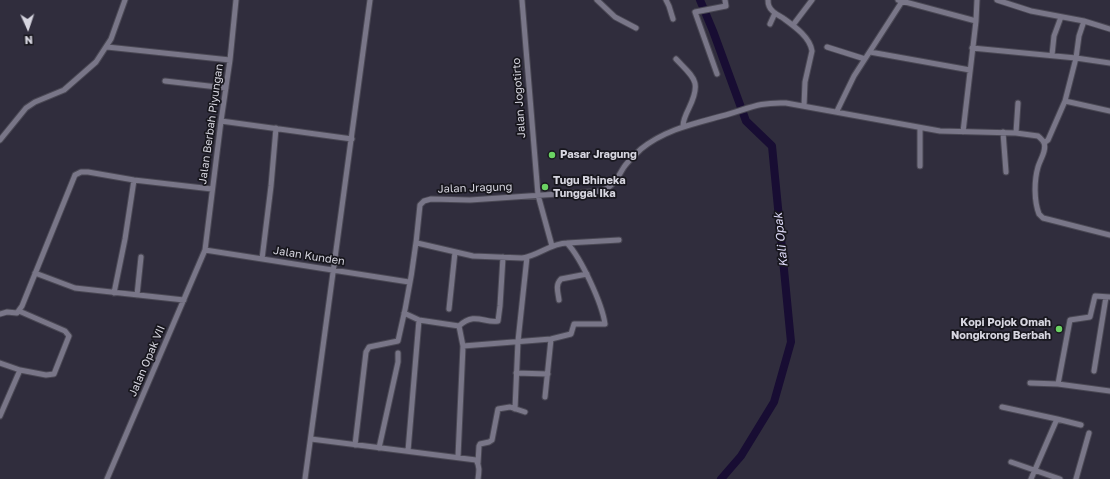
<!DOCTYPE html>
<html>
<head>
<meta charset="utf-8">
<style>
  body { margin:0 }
  #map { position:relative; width:1110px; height:479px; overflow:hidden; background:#302d3d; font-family:"Golos Text",sans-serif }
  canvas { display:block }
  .north { position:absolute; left:8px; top:8px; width:40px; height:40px; -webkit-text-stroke:3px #18171e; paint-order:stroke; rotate:177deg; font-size:11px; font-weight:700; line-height:16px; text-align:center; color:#d7d6e0 }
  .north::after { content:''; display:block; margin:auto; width:14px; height:18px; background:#d7d6e0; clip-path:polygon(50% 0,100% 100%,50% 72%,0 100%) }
</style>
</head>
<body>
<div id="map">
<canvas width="1110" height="479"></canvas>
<div class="north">N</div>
</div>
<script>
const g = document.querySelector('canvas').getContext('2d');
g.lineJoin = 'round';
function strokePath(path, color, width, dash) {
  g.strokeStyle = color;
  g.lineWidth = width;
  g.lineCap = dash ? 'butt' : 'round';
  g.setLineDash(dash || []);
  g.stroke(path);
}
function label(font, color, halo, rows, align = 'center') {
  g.font = font + ' "Golos Text",sans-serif';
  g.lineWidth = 3.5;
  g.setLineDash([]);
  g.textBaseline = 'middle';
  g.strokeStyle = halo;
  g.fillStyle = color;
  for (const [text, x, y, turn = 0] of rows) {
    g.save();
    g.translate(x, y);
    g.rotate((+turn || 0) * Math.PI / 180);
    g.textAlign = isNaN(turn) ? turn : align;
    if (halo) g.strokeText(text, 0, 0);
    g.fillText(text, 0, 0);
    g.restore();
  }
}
strokePath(new Path2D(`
  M 700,0 L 713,31 L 746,121 L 772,146 L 791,342 L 774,402 L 741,456 L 721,479`), '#180d33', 8);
const minor = new Path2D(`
  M 522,0 L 538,195 L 552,246
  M 597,0 L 615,17 L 636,28
  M 666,0 L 669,6 L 673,19
  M 768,0 C 768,2 768,4 769,6 C 771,12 778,15 783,18 C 794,26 810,37 812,51 L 805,82 L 804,106
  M 898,0 L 976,21
  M 997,0 L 1031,11 L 1084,21 L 1110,29
  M 770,24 L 775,13
  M 793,25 L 812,0
  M 107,47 L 230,60
  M 827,47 L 865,59
  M 972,48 L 1076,58 L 1110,63
  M 870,52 L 970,70
  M 1052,55 L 1054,36 L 1061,17
  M 676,59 C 694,78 702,81 689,108 C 686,114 683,120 683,126
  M 717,74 L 695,12 L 726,6 L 725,0
  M 165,81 L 226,88
  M 1065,101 L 1110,111
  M 837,111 L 854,76 L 903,0
  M 221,121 L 352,139
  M 920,128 L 920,166
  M 963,132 L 976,21 L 977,0
  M 1003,132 L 1006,172
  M 1016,133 L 1018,103
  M 0,140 L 26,108 L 35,102 L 64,90 L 96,62 L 111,39 L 125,0
  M 1044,143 L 1048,140 L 1065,101 L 1076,58 L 1079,36 L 1084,21
  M 417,243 L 473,256 L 522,258 C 538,256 551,243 567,243 C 581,258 602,303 605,324 L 574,324 L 571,334 L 551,339 L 463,346
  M 567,243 L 619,240
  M 205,250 L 409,282
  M 262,259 L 271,186 L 276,128
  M 35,273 L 75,288 L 184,300
  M 114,293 L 125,239 L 134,180
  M 137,295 L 141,257
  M 559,300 C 558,292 555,285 561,279 L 587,274
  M 449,309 L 455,252
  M 19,311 L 65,331 L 69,336 L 54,374 L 46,375 L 20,370
  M 404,313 L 419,320 L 459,326 L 463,346 L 458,457
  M 0,314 L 7,312 L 17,313 L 22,306 L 75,175 L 81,172 L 88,172 L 134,180 L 212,189
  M 459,326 C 475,311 485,324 498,321 L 500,306 L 503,257
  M 0,363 L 20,370 L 0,416
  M 1094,371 L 1106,297
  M 516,373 L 548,374
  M 1030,383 L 1058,384 L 1110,391
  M 1058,384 L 1070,320 L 1090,317 L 1095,296 L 1110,297
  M 545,397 L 551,339
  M 1002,407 L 1057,419
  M 515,409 L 518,341 L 527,257
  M 311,439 L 476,460 C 480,466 479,472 478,479
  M 355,445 L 366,352 L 369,347 L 398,341 C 409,296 416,251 420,205 L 424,201 L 431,199 L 470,200 L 602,191 C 615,185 617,178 624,167 C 629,160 635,155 641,149 C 667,128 698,123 729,114 C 752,107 761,102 786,103 L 940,131 L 1016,133 L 1038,136 C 1040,138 1043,140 1044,143 C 1047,150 1040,160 1038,167 C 1034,181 1034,201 1039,214 L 1043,218 L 1051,220 L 1110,235
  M 379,448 L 398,362 L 398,353
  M 408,451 L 419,320
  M 1011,462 L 1060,479
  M 478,463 L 479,446 L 480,444 L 489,442 L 492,440 L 498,409 L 510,407 L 525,412
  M 107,479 L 205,250 L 221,121 L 230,60 L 236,0
  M 305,479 L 370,0
  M 1031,479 L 1057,419 L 1081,425
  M 1076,479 L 1089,433`);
strokePath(minor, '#4a4854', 7);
strokePath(minor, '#797688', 5);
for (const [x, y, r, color] of [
  [552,155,4,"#6bd363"],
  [545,187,4,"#6bd363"],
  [1059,329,4,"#6bd363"]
]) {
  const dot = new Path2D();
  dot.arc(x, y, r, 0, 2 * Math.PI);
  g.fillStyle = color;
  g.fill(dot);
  strokePath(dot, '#18171e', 1.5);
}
label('11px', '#d7d6e0', '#18171e', [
  ["Jalan Jogotirto",519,98,-94],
  ["Jalan Berbah Piyungan",211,124,-82],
  ["Jalan Jragung",475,188,-2],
  ["Jalan Kunden",309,256,9],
  ["Jalan Opak VII",147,361,-67]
]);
label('bold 11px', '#d7d6e0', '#18171e', [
  ["Pasar Jragung",560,155],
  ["Tugu Bhineka",553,181],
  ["Tunggal Ika",553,194],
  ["Kopi Pojok Omah",1051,323,"right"],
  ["Nongkrong Berbah",1051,336,"right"]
], 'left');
label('italic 12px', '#dedaf8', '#18171e', [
  ["Kali Opak",781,240,-96]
]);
</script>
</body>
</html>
